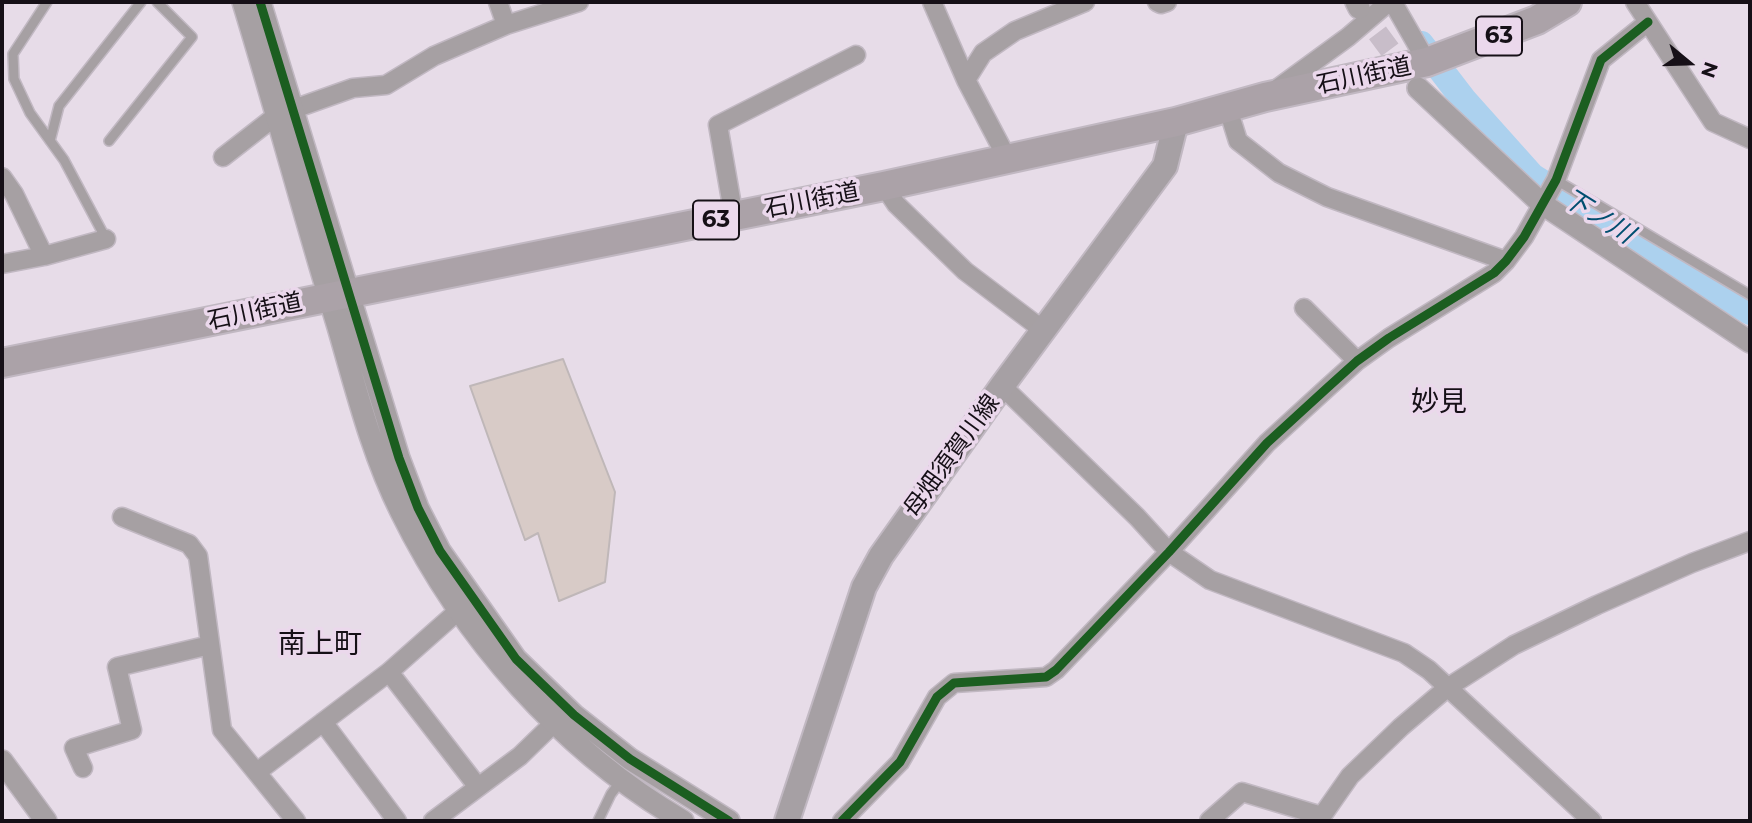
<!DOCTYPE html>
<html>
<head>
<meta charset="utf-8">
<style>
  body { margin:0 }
  #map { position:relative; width:1752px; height:823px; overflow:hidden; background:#e7dce8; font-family:Montserrat,sans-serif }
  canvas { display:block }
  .frame { position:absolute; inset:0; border:4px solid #161017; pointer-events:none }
  .north { position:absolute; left:1654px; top:28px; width:70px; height:70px; -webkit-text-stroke:5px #ebd8ec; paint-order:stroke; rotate:109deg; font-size:19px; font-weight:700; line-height:28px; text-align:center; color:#161017 }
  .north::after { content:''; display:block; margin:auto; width:24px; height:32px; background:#161017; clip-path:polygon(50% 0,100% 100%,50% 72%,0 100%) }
</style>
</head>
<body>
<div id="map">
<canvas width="1752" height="823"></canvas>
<div class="frame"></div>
<div class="north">N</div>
</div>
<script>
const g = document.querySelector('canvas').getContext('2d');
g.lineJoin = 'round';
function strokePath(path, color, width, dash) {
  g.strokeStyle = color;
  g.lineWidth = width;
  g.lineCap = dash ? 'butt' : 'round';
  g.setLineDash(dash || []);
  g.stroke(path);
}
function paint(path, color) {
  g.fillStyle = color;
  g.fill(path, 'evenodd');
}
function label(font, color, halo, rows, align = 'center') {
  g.font = font + ' Montserrat,"Noto Sans JP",sans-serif';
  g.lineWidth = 7;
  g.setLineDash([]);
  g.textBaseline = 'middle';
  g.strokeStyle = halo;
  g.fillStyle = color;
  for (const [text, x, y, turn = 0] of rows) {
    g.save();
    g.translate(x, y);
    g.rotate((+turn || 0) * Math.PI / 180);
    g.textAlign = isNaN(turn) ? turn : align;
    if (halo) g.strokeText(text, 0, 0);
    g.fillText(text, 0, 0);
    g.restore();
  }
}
strokePath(new Path2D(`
  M 1421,44 L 1464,100 L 1532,176 L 1750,312`), '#acd1ee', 26);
const building = new Path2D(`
  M 563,359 L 615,492 L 605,582 L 559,601 L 538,533 L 525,540 L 470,386 Z`);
paint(building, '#d8cbc7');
strokePath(building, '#bfb7b8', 2);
strokePath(new Path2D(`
  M 1359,8 L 1411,78`), '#c8bdc9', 21, [21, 10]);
const service = new Path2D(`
  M 47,2 L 13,54 L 14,79 L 30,113 L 64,160 L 106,239
  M 50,141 L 59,106 L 141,2
  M 109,141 L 192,37 L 157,2
  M 1556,180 L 1750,295
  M 598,821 L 611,794 L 621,781`);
const minor = new Path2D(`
  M 498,2 L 506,25
  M 932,2 L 966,80 L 1008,160
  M 1157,2 L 1161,4 L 1167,2
  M 1395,2 L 1396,8 L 1427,62
  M 1635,2 L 1713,122 L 1750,139
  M 966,80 L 983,53 L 1015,31 L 1085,2
  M 1274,91 L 1348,37 L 1389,2
  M 1228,109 L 1238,141 L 1279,173 L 1327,197 L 1506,261
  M 223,157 L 277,115 L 353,88 L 386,85 L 434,56 L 506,25 L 579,2
  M 2,177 L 14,194 L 44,256
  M 884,186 L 896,204 L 965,271 L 1043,330
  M 734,217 L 718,125 L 856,55
  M 2,264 L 44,256 L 106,239
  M 1304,308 L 1357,361
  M 1002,386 L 1137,517 L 1169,552 L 1210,580 L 1404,653 L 1429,670 L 1592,821
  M 122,517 L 189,544 L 198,556 L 222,730 L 296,821
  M 389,672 L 478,787
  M 323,722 L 397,821
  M 83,768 L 74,748 L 132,730 L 117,667 L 210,645
  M 257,772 L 389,672 L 458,611
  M 433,821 L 520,756 L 554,723
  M 842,821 L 900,762 L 937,697 L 954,683 L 1046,677 L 1056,670 L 1169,552 L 1267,443 L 1326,389 L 1357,361 L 1389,338 L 1494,273 L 1506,261 L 1524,237 L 1556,180 L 1601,60 L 1648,22
  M 1209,821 L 1242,792 L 1322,816
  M 1321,821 L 1322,816 L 1350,776 L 1401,727 L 1447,688 L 1514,645 L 1597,605 L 1692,563 L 1750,541`);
const tertiary = new Path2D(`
  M 243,2 C 276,110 305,219 338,327 C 356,389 372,454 401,512 C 463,638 562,750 683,821
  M 260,2 L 399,458 L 418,508 L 440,551 L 516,659 L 574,715 L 630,759 L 729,821
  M 1356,2 L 1359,8
  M 1418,88 L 1541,203 L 1750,342
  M 2,761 L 46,821`);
const secondary = new Path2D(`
  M 787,821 L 864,587 L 881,556 L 1002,386 L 1165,166 L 1176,122`);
const primary = new Path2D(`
  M 2,363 L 884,186 L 1176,122 L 1265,97 L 1427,62 L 1537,20 L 1567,2`);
strokePath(service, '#c1b8c2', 12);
strokePath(minor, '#c1b8c2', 21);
strokePath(tertiary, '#c1b8c2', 24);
strokePath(secondary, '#c1b8c2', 28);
strokePath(primary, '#c1b8c2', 32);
strokePath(service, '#a6a0a3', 9);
strokePath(minor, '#a6a0a3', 18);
strokePath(tertiary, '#a6a0a3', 21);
strokePath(secondary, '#a6a0a4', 24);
strokePath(primary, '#aba2a8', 28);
strokePath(new Path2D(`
  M 260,2 L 399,458 L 418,508 L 440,551 L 516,659 L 574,715 L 630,759 L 729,821
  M 842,821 L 900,762 L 937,697 L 954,683 L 1046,677 L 1056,670 L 1169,552 L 1267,443 L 1326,389 L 1357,361 L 1389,338 L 1494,273 L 1506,261 L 1524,237 L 1556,180 L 1601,60 L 1648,22`), '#1b5e20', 9);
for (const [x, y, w] of [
  [1499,36,46],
  [716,220,46]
]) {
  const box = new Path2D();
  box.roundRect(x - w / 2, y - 19.5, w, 39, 5);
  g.fillStyle = '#ebd8ec';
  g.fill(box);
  strokePath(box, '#161017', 2);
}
label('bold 23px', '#161017', null, [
  ["63",1499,36],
  ["63",716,220]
]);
label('24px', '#161017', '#ebd8ec', [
  ["石川街道",1364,76,-12],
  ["石川街道",812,201,-11],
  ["石川街道",255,312,-12],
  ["母畑須賀川線",952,456,-54]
]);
label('italic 26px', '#004e70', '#ebd8ec', [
  ["下ノ川",1598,217,32]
]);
label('28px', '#161017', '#ebd8ec', [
  ["妙見",1439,403],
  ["南上町",320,645]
]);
</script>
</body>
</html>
